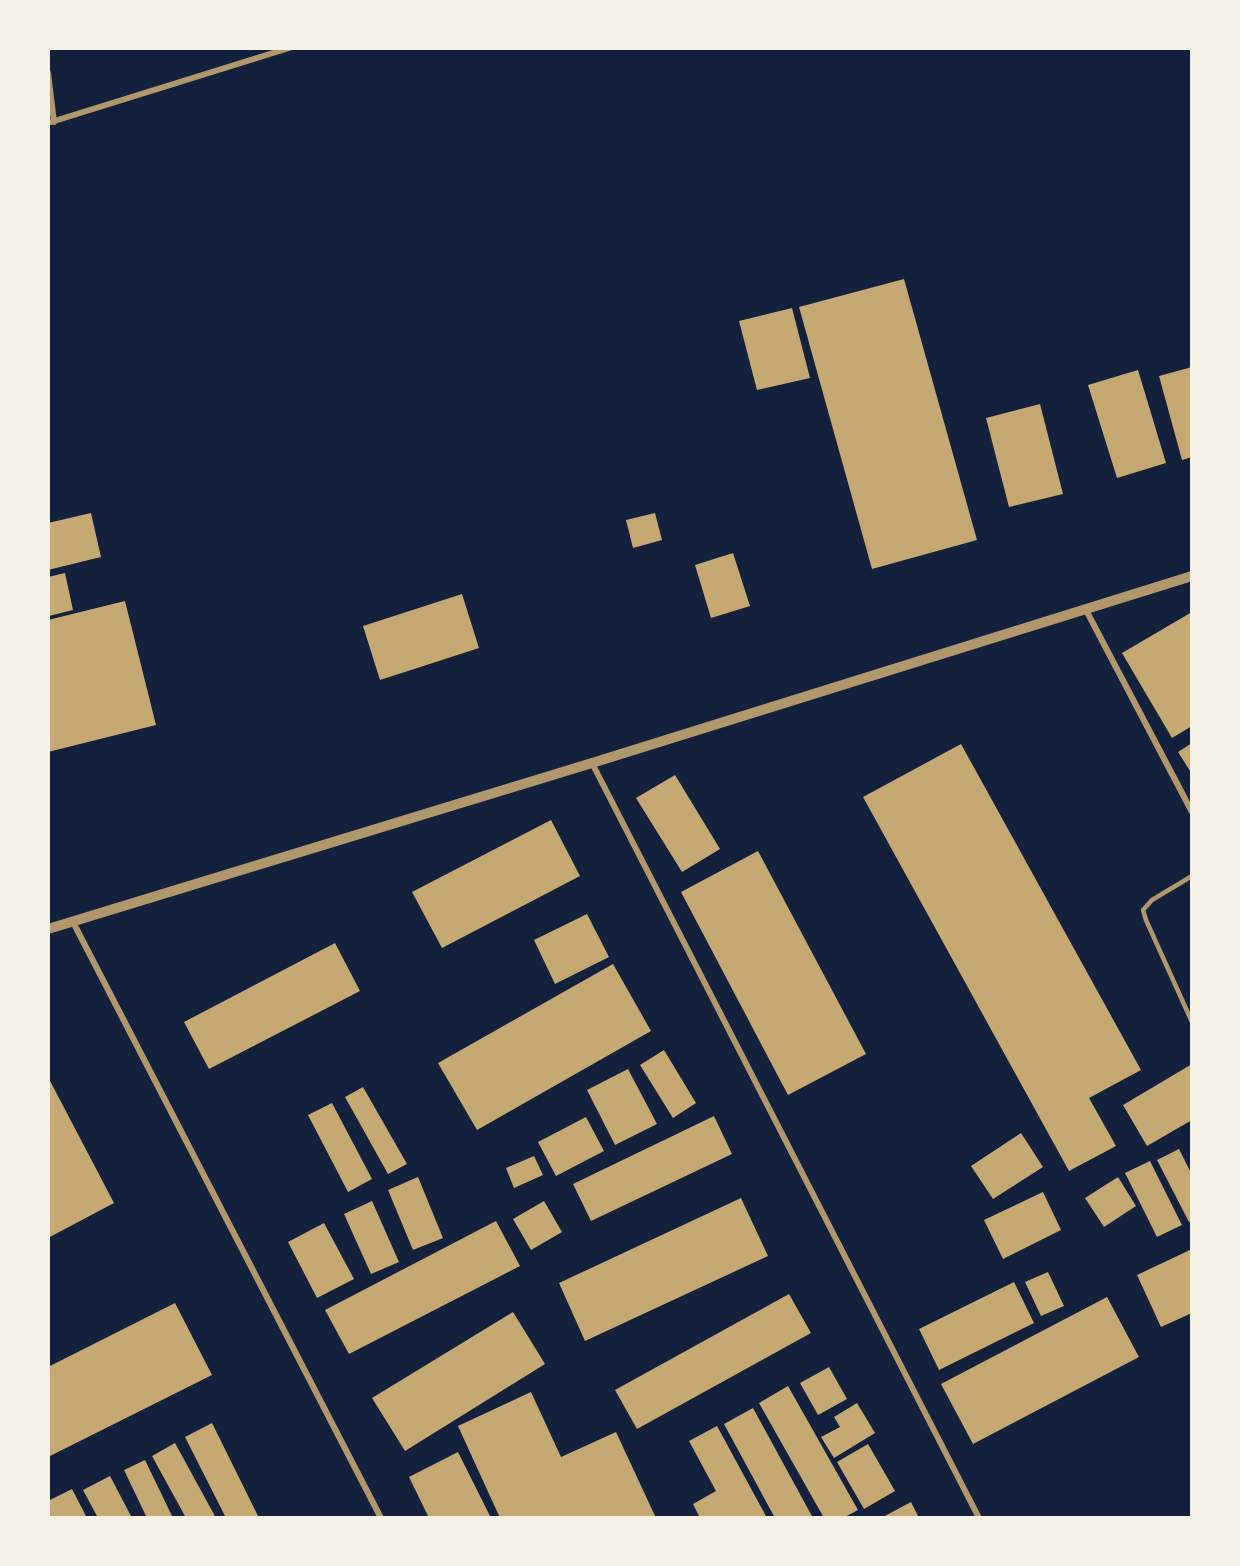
<!DOCTYPE html>
<html>
<head>
<meta charset="utf-8">
<style>
  body { margin:0 }
  #map { position:relative; width:1240px; height:1566px; overflow:hidden; background:#14213d; font-family:Quicksand,sans-serif }
  canvas { display:block }
  .frame { position:absolute; inset:0; border:50px solid #f6f1e7; pointer-events:none }
</style>
</head>
<body>
<div id="map">
<canvas width="1240" height="1566"></canvas>
<div class="frame"></div>
</div>
<script>
const g = document.querySelector('canvas').getContext('2d');
g.lineJoin = 'round';
function paint(path, color) {
  g.fillStyle = color;
  g.fill(path, 'evenodd');
}
function strokePath(path, color, width, dash) {
  g.strokeStyle = color;
  g.lineWidth = width;
  g.lineCap = dash ? 'butt' : 'round';
  g.setLineDash(dash || []);
  g.stroke(path);
}
paint(new Path2D(`
  M 904,279 L 977,540 L 872,569 L 799,307 Z
  M 792,308 L 810,378 L 757,390 L 739,321 Z
  M 1192,367 L 1192,457 L 1182,460 L 1159,376 Z
  M 1138,370 L 1166,463 L 1117,478 L 1088,385 Z
  M 1040,404 L 1063,494 L 1009,507 L 986,418 Z
  M 91,513 L 101,557 L 48,570 L 48,523 Z
  M 655,513 L 662,540 L 633,548 L 626,520 Z
  M 733,553 L 750,606 L 711,618 L 695,565 Z
  M 65,573 L 73,610 L 49,616 L 48,577 Z
  M 462,594 L 479,648 L 380,680 L 363,626 Z
  M 125,601 L 156,725 L 48,752 L 48,620 Z
  M 1192,612 L 1192,726 L 1172,738 L 1122,653 Z
  M 1192,743 L 1192,774 L 1178,752 Z
  M 961,744 L 1141,1070 L 1089,1098 L 1116,1146 L 1069,1171 L 863,797 Z
  M 675,775 L 720,849 L 682,872 L 636,798 Z
  M 551,820 L 580,876 L 442,948 L 412,892 Z
  M 758,851 L 866,1054 L 788,1095 L 681,892 Z
  M 587,914 L 609,957 L 555,984 L 534,940 Z
  M 335,943 L 360,991 L 209,1069 L 184,1022 Z
  M 613,964 L 651,1031 L 477,1130 L 438,1063 Z
  M 664,1050 L 696,1103 L 673,1118 L 640,1065 Z
  M 1192,1064 L 1192,1120 L 1147,1146 L 1123,1105 Z
  M 628,1069 L 657,1124 L 615,1145 L 587,1090 Z
  M 48,1077 L 114,1203 L 48,1238 Z
  M 363,1087 L 407,1164 L 388,1174 L 345,1097 Z
  M 332,1103 L 372,1179 L 348,1192 L 308,1115 Z
  M 714,1116 L 732,1154 L 591,1221 L 573,1184 Z
  M 586,1117 L 604,1151 L 556,1176 L 538,1142 Z
  M 1021,1133 L 1043,1167 L 993,1199 L 971,1166 Z
  M 1179,1149 L 1192,1175 L 1192,1220 L 1189,1222 L 1157,1160 Z
  M 534,1156 L 543,1175 L 514,1188 L 506,1168 Z
  M 1150,1161 L 1182,1225 L 1157,1237 L 1125,1173 Z
  M 418,1177 L 443,1238 L 413,1250 L 388,1190 Z
  M 1118,1177 L 1136,1206 L 1104,1227 L 1085,1198 Z
  M 1043,1192 L 1061,1230 L 1003,1259 L 984,1220 Z
  M 741,1198 L 768,1256 L 585,1341 L 559,1283 Z
  M 372,1201 L 399,1262 L 371,1274 L 344,1214 Z
  M 544,1201 L 562,1232 L 531,1250 L 513,1219 Z
  M 496,1221 L 520,1266 L 349,1354 L 325,1310 Z
  M 324,1223 L 354,1279 L 317,1298 L 288,1242 Z
  M 1192,1249 L 1192,1313 L 1161,1327 L 1137,1275 Z
  M 1048,1272 L 1064,1306 L 1041,1316 L 1025,1282 Z
  M 1014,1282 L 1034,1323 L 939,1370 L 919,1329 Z
  M 789,1294 L 811,1333 L 637,1429 L 615,1390 Z
  M 1107,1297 L 1139,1357 L 973,1444 L 941,1384 Z
  M 175,1303 L 212,1375 L 48,1457 L 48,1367 Z
  M 513,1312 L 545,1364 L 405,1451 L 372,1398 Z
  M 829,1367 L 847,1399 L 818,1415 L 800,1383 Z
  M 788,1386 L 858,1510 L 843,1518 L 824,1518 L 759,1403 Z
  M 531,1392 L 561,1457 L 616,1432 L 656,1518 L 500,1518 L 458,1426 Z
  M 857,1403 L 875,1433 L 834,1458 L 821,1437 L 840,1427 L 834,1417 Z
  M 753,1408 L 813,1518 L 775,1518 L 724,1424 Z
  M 212,1423 L 259,1518 L 226,1518 L 185,1437 Z
  M 717,1426 L 767,1518 L 700,1518 L 693,1504 L 716,1491 L 689,1441 Z
  M 175,1443 L 216,1518 L 186,1518 L 152,1456 Z
  M 868,1444 L 895,1491 L 864,1509 L 837,1462 Z
  M 458,1452 L 491,1518 L 429,1518 L 409,1477 Z
  M 145,1460 L 173,1518 L 147,1518 L 124,1470 Z
  M 110,1476 L 132,1518 L 98,1518 L 83,1490 Z
  M 72,1489 L 87,1518 L 48,1518 L 48,1501 Z
  M 911,1502 L 919,1518 L 881,1518 Z`), '#c6a872');
strokePath(new Path2D(`
  M 1192,876 L 1152,900 L 1143,910 L 1146,920 L 1192,1022`), '#b1986c', 4.5);
strokePath(new Path2D(`
  M 48,73 L 54,122
  M 48,123 L 289,48
  M 1086,610 L 1192,812
  M 592,763 L 979,1518
  M 73,922 L 381,1518`), '#b1986c', 6);
strokePath(new Path2D(`
  M 48,929 L 592,763 L 1192,576`), '#b1986c', 10);
</script>
</body>
</html>
